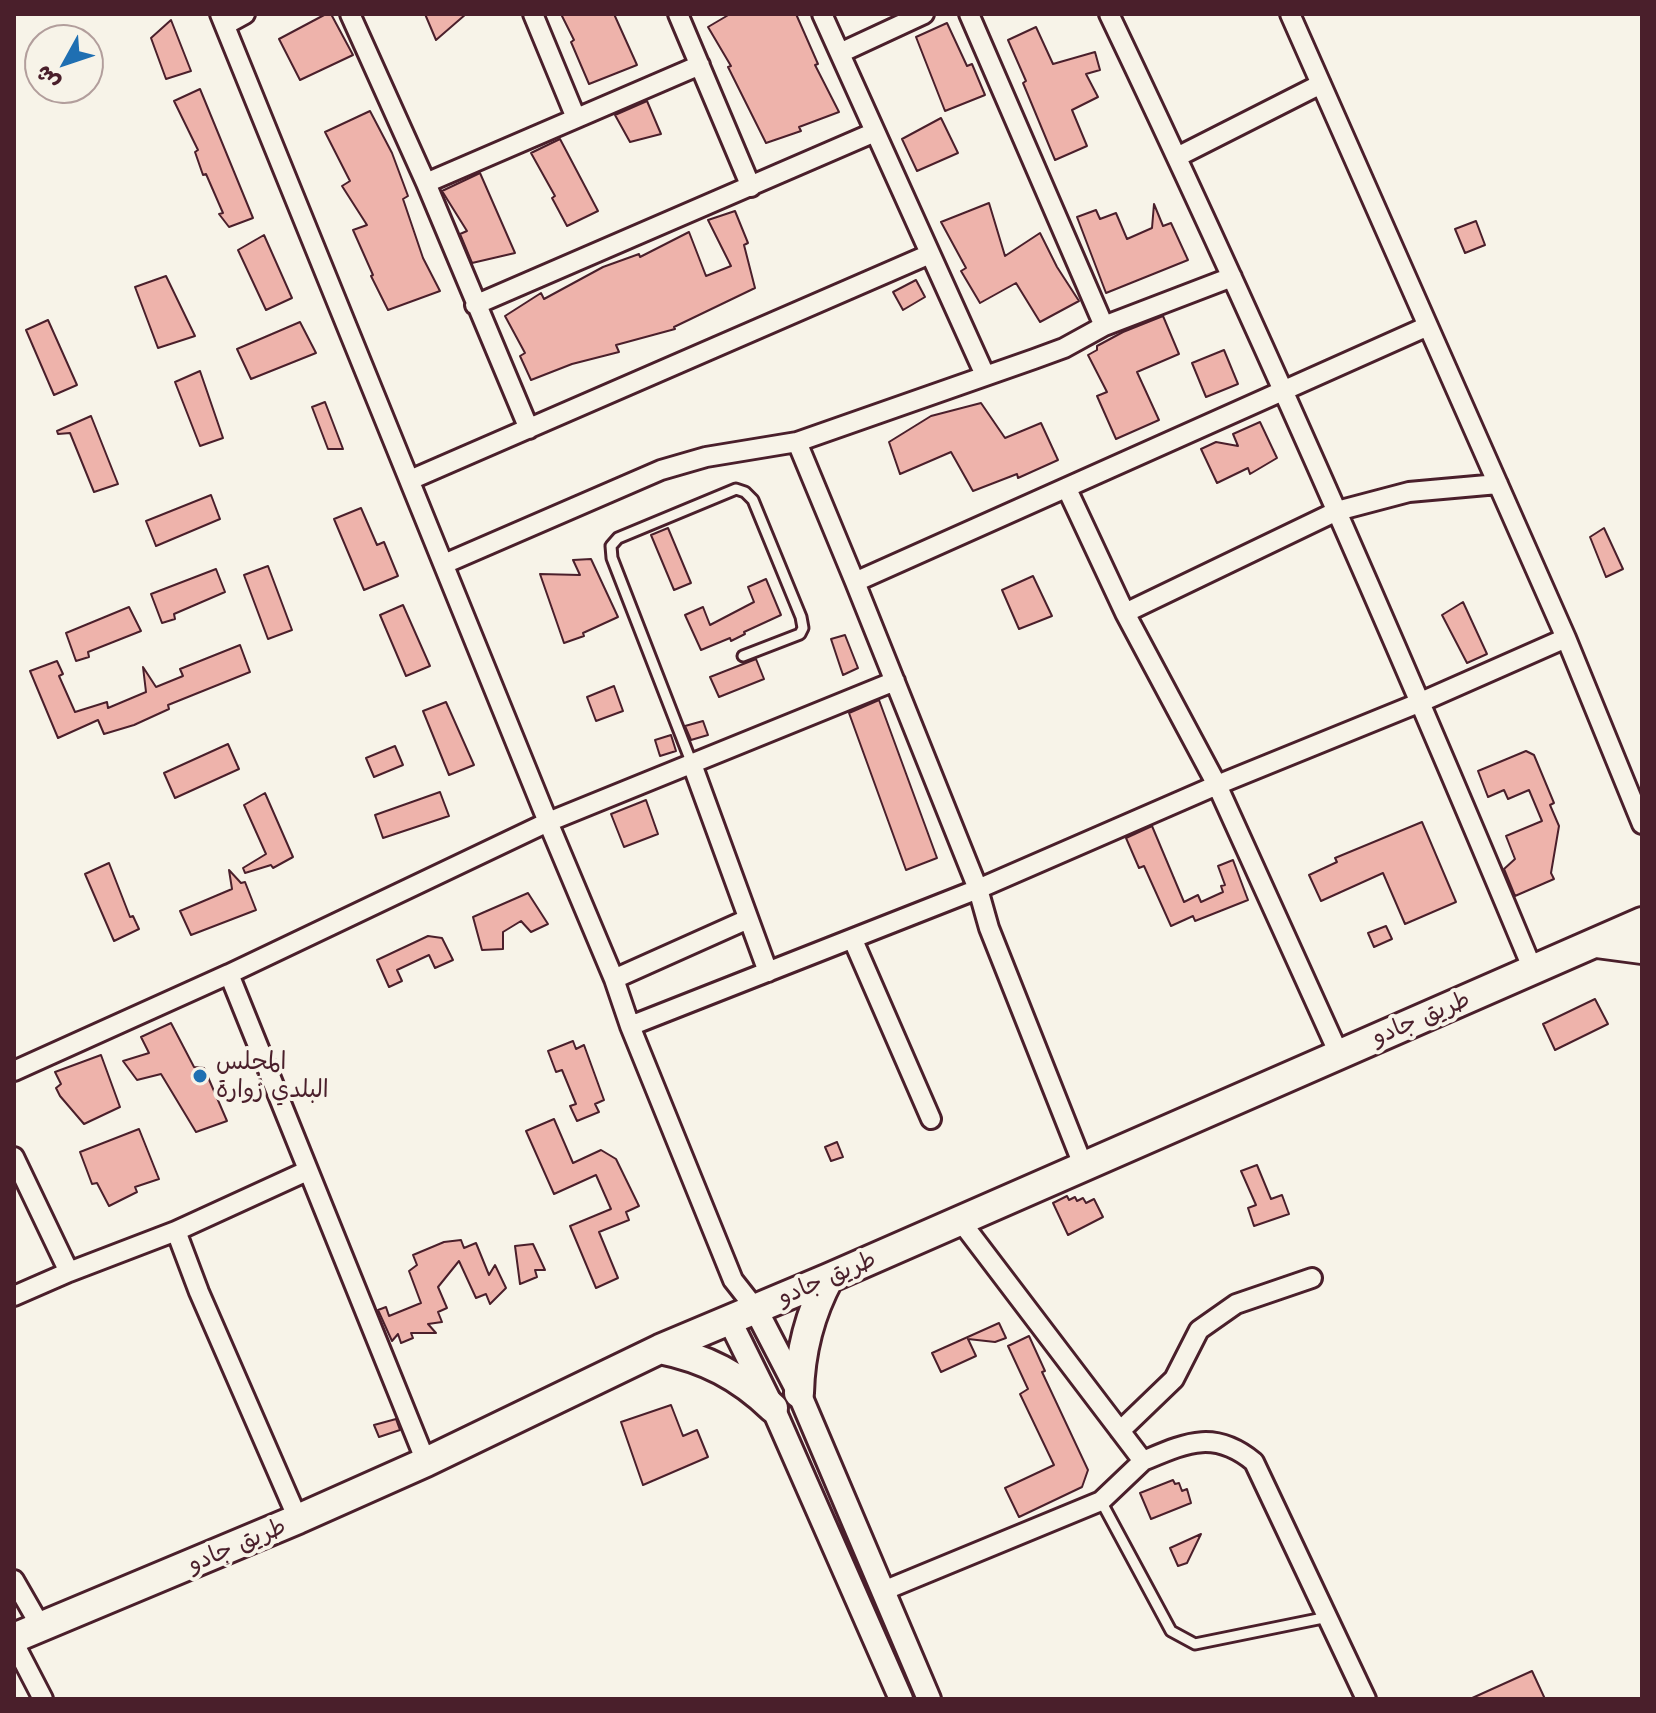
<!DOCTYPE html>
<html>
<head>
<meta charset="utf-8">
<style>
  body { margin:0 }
  #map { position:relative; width:1656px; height:1713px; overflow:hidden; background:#f7f3e8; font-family:Mali,"Playpen Sans Arabic",sans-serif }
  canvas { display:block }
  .frame { position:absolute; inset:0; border:16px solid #4a1f2b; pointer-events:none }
  .north { position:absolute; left:24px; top:24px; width:80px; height:80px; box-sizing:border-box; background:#f7f3e8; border:2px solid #b29e9c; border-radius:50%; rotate:230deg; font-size:22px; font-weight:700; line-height:32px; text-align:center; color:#4a1f2b }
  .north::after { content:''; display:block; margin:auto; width:28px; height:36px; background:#1f6fb2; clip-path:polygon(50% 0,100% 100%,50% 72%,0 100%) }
</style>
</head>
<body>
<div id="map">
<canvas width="1656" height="1713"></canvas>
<div class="frame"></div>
<div class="north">ش</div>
</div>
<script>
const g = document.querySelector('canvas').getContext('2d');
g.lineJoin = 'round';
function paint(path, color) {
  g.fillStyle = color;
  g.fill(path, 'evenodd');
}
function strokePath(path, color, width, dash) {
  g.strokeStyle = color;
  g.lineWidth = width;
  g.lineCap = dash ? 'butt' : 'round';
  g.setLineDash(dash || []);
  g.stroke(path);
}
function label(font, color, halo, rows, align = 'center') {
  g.font = font + ' Mali,"Playpen Sans Arabic",sans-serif';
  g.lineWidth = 8;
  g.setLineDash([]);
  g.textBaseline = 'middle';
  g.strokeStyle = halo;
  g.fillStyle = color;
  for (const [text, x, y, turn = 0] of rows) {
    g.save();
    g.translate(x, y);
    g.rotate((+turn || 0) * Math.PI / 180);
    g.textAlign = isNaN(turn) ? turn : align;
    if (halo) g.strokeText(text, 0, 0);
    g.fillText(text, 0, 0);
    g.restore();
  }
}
const building = new Path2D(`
  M 326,14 L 331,14 L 353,55 L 300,80 L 279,39 Z
  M 425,14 L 466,14 L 436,40 Z
  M 561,14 L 614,14 L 637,65 L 589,84 L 571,42 L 574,40 Z
  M 730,14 L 796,14 L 818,64 L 815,65 L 839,112 L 799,127 L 801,131 L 766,143 L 728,67 L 731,66 L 708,27 Z
  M 171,20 L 191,71 L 166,79 L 151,38 Z
  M 947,23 L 967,66 L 972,64 L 985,95 L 945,111 L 916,37 Z
  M 1036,27 L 1053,64 L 1095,52 L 1100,70 L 1086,74 L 1098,97 L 1072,110 L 1087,146 L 1055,160 L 1023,83 L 1026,81 L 1008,40 Z
  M 200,89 L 253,218 L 229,227 L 219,214 L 223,213 L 206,174 L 203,175 L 195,152 L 198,150 L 174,101 Z
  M 647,101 L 661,134 L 630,142 L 615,115 Z
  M 370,111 L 392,153 L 408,196 L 403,199 L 423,258 L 440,291 L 388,310 L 371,276 L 373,275 L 353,230 L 367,225 L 342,186 L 350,181 L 325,132 Z
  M 941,118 L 958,153 L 917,171 L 902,139 Z
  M 560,139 L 598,211 L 567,226 L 552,198 L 555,196 L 531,153 Z
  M 480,173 L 515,253 L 472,263 L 460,234 L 467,231 L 442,191 Z
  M 989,203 L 1005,256 L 1040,233 L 1057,267 L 1079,301 L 1040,322 L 1016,283 L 980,303 L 961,271 L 966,268 L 941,222 Z
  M 1154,204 L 1163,226 L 1171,223 L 1188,260 L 1106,293 L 1077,217 L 1096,210 L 1100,219 L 1116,213 L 1127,239 L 1152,228 Z
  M 735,211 L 748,243 L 744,245 L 755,288 L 674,327 L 675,329 L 616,345 L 619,352 L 572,364 L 531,380 L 520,356 L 525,353 L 505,316 L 541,293 L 544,299 L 603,267 L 639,254 L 640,257 L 689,232 L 706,276 L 731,266 L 708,220 Z
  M 1476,221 L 1485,245 L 1465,253 L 1455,229 Z
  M 264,235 L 292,298 L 266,310 L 238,250 Z
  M 166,276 L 195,336 L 158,348 L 135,287 Z
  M 916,280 L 925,297 L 903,310 L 893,292 Z
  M 1163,316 L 1179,354 L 1137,372 L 1159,420 L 1116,439 L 1097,396 L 1107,392 L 1088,355 L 1097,350 L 1097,346 L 1123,332 Z
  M 48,320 L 77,385 L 54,395 L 26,330 Z
  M 300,322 L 316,353 L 251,379 L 237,349 Z
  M 1224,350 L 1238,384 L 1206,397 L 1192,363 Z
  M 200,371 L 223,438 L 200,446 L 175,382 Z
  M 325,402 L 343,449 L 328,449 L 312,407 Z
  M 981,403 L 1005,438 L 1041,423 L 1058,460 L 1018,478 L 1017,474 L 973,491 L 951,452 L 900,474 L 889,442 L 931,416 Z
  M 91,416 L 118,484 L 94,492 L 70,433 L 58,434 L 57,431 Z
  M 1260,422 L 1277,458 L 1250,474 L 1248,468 L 1217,483 L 1201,449 L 1216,442 L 1238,446 L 1233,434 Z
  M 211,495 L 220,519 L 156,546 L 146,521 Z
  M 361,508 L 377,545 L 384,542 L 398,576 L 364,590 L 334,519 Z
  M 668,528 L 691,583 L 674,590 L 651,535 Z
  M 1604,528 L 1623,569 L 1606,577 L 1590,537 Z
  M 591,559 L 618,617 L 583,633 L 584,636 L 564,643 L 540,574 L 580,575 L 573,560 Z
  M 268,566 L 292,630 L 268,639 L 244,575 Z
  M 216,569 L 225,592 L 174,614 L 175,619 L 162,623 L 151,594 Z
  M 1033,576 L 1052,616 L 1019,629 L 1002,590 Z
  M 766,579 L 781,615 L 744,632 L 745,634 L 731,641 L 730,638 L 701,650 L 685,615 L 703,607 L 710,625 L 754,602 L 748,587 Z
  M 1463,602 L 1487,654 L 1467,663 L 1442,615 Z
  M 403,605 L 430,666 L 406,676 L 380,615 Z
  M 129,607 L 141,631 L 88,652 L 89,657 L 76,661 L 66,633 Z
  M 845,635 L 858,668 L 843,675 L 831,639 Z
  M 240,645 L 250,672 L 168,705 L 169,709 L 134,725 L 104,734 L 98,720 L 58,738 L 30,671 L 57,661 L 63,674 L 59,676 L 75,712 L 107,702 L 108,708 L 146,692 L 143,667 L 156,687 L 183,676 L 180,669 Z
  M 756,659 L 764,679 L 719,697 L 710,677 Z
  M 614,686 L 623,711 L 596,721 L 587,697 Z
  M 879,700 L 937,858 L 906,870 L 849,713 Z
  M 446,702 L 474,765 L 449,775 L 423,711 Z
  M 703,721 L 708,735 L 691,740 L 685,726 Z
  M 671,735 L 676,751 L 660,756 L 655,740 Z
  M 228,744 L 239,769 L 175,798 L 164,773 Z
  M 395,746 L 403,765 L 374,777 L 366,758 Z
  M 1526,751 L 1534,755 L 1554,803 L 1550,805 L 1559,826 L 1551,873 L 1554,879 L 1515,896 L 1504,869 L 1515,859 L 1506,836 L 1542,821 L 1529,790 L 1508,799 L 1504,790 L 1488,797 L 1478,771 Z
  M 440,792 L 449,816 L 383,838 L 375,815 Z
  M 265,793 L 293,857 L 273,868 L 271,865 L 245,873 L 243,868 L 266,854 L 244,805 Z
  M 646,800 L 658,834 L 624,847 L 611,814 Z
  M 1422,822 L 1456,902 L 1405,924 L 1383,873 L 1321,901 L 1309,875 L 1337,862 L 1335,858 Z
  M 1152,826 L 1184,902 L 1198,895 L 1201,902 L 1223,892 L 1221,886 L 1225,885 L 1218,866 L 1233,860 L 1248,900 L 1195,921 L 1193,916 L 1171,926 L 1144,866 L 1139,868 L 1126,838 Z
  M 109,863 L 130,917 L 133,916 L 139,929 L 114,941 L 85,874 Z
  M 229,870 L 241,883 L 245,882 L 256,910 L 191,935 L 180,911 L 232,889 Z
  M 528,893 L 548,924 L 531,932 L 521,921 L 503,932 L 503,949 L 482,950 L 473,917 Z
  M 1386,926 L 1392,939 L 1374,947 L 1368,933 Z
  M 428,936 L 442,938 L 453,960 L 435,968 L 429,955 L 397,970 L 402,981 L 389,987 L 377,960 Z
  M 1595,999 L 1608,1024 L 1555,1050 L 1543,1024 Z
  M 171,1023 L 194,1067 L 204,1068 L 227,1121 L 196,1132 L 161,1074 L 137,1080 L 123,1061 L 149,1053 L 141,1037 Z
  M 573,1041 L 576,1049 L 584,1045 L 604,1100 L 595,1104 L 599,1112 L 577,1121 L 570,1106 L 576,1104 L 562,1070 L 556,1072 L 548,1051 Z
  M 101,1055 L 120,1107 L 84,1124 L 60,1096 L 56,1088 L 61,1084 L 55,1072 Z
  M 554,1119 L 573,1163 L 601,1150 L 616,1159 L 639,1206 L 626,1212 L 629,1220 L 599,1232 L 618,1278 L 596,1288 L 570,1226 L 611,1209 L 596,1175 L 554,1194 L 526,1131 Z
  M 139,1129 L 159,1179 L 135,1187 L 137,1192 L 109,1206 L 97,1183 L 92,1184 L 80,1152 Z
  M 837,1142 L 843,1157 L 831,1161 L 825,1147 Z
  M 1257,1165 L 1271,1199 L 1282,1195 L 1289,1214 L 1254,1226 L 1248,1208 L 1256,1205 L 1241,1171 Z
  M 1067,1196 L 1069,1200 L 1075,1197 L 1077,1201 L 1083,1198 L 1086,1203 L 1094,1199 L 1103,1217 L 1068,1235 L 1053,1203 Z
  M 461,1240 L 464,1248 L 476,1243 L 489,1275 L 495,1265 L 506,1288 L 490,1304 L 486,1294 L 476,1298 L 459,1261 L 438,1287 L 447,1308 L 438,1312 L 442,1322 L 428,1324 L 436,1333 L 411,1333 L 413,1338 L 401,1343 L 398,1334 L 392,1341 L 378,1310 L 386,1307 L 389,1316 L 421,1303 L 409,1271 L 417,1265 L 413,1255 L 444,1242 Z
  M 533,1244 L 545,1270 L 535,1270 L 537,1277 L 520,1284 L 515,1246 Z
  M 999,1323 L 1006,1338 L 995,1342 L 968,1339 L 976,1356 L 941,1372 L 932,1353 Z
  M 1029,1336 L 1045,1371 L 1042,1372 L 1088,1470 L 1082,1487 L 1019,1517 L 1005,1488 L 1054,1465 L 1020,1394 L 1028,1389 L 1008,1346 Z
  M 671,1405 L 683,1436 L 697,1430 L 708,1457 L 643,1485 L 621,1422 Z
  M 396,1419 L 400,1430 L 379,1437 L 374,1425 Z
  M 1173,1480 L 1175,1484 L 1179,1483 L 1182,1491 L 1187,1489 L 1191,1503 L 1151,1519 L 1140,1493 Z
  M 1201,1534 L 1187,1563 L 1178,1566 L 1170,1548 Z
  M 1532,1671 L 1545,1699 L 1470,1699 Z`);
paint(building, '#eeb3ab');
strokePath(building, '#4a1f2b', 2);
const service = new Path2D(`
  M 692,764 L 612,558 L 611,546 L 618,538 L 736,489 L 745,492 L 753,500 L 801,617 L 803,628 L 800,634 L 743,656
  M 1101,1501 L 1171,1631 L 1195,1644 L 1328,1617`);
const minor = new Path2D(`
  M 220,14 L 548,822 L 614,979 L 630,1026 L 733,1280 L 755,1308
  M 350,14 L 426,183 L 529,429
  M 533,14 L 576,118
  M 678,14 L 751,187
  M 822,14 L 985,375
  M 969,14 L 1104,326
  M 1109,14 C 1259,328 1399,648 1533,970
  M 1290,14 L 1566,638 L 1642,824
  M 225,25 L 245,14
  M 840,53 L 924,14
  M 1177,157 L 1321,84
  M 426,183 L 700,65
  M 475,305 L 875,132
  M 797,442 L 855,582 L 978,889 L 989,928 L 1083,1165
  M 410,480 L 930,254
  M 1067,489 L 1125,613 L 1217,785 L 1339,1054
  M 444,564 L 661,470 L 706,457 L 797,442 L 1034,359 L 1064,348 L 1104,326 L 1232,277
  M 855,582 L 1428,326
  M 1125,613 L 1337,511 L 1409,492 L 1498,484
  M 692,764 L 768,972
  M 853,940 L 931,1119
  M 614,979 L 748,919
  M 630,1026 L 978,889 L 1217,785 L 1421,702 L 1566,638
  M 14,1071 L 229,974
  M 14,1157 L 69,1272 L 176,1231 L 199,1292 L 298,1519
  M 959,1219 L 1143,1461 C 1186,1443 1214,1429 1254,1462 L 1366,1699
  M 176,1231 L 307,1171
  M 14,1296 L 69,1272
  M 1120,1431 L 1174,1379 L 1199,1330 L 1236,1304 L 1312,1278
  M 426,1462 L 229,974 L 548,822 L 895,681
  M 14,1580 L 41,1627
  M 883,1591 L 1101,1501 L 1143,1461
  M 14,1643 L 43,1699`);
const tertiary = new Path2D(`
  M 755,1308 L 799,1393 L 929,1699
  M 729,1319 L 773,1408 L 901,1699`);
const trunk = new Path2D(`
  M 1597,943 L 1642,949
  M 660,1349 C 705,1358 740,1376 773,1408
  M 799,1393 C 800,1351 809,1315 829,1278
  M 14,1638 L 298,1519 L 426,1462 L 660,1349 L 829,1278 L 1642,922`);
strokePath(service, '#4a1f2b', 15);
strokePath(minor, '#4a1f2b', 24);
strokePath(tertiary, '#4a1f2b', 28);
strokePath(trunk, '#4a1f2b', 34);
strokePath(service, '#f7f3e8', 9);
strokePath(minor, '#f7f3e8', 18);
strokePath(tertiary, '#f7f3e8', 22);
strokePath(trunk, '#f7f3e8', 28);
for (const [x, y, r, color] of [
  [200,1076,8,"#1f6fb2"]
]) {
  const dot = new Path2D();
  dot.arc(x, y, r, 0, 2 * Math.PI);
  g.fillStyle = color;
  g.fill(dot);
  strokePath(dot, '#f7f3e8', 3);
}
label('24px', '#4a1f2b', '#f7f3e8', [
  ["طريق جادو",1421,1018,-23],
  ["طريق جادو",827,1278,-23],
  ["طريق جادو",237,1545,-23]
]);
label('24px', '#4a1f2b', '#f7f3e8', [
  ["المجلس",216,1062],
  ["البلدي زوارة",216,1090]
], 'left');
</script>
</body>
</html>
